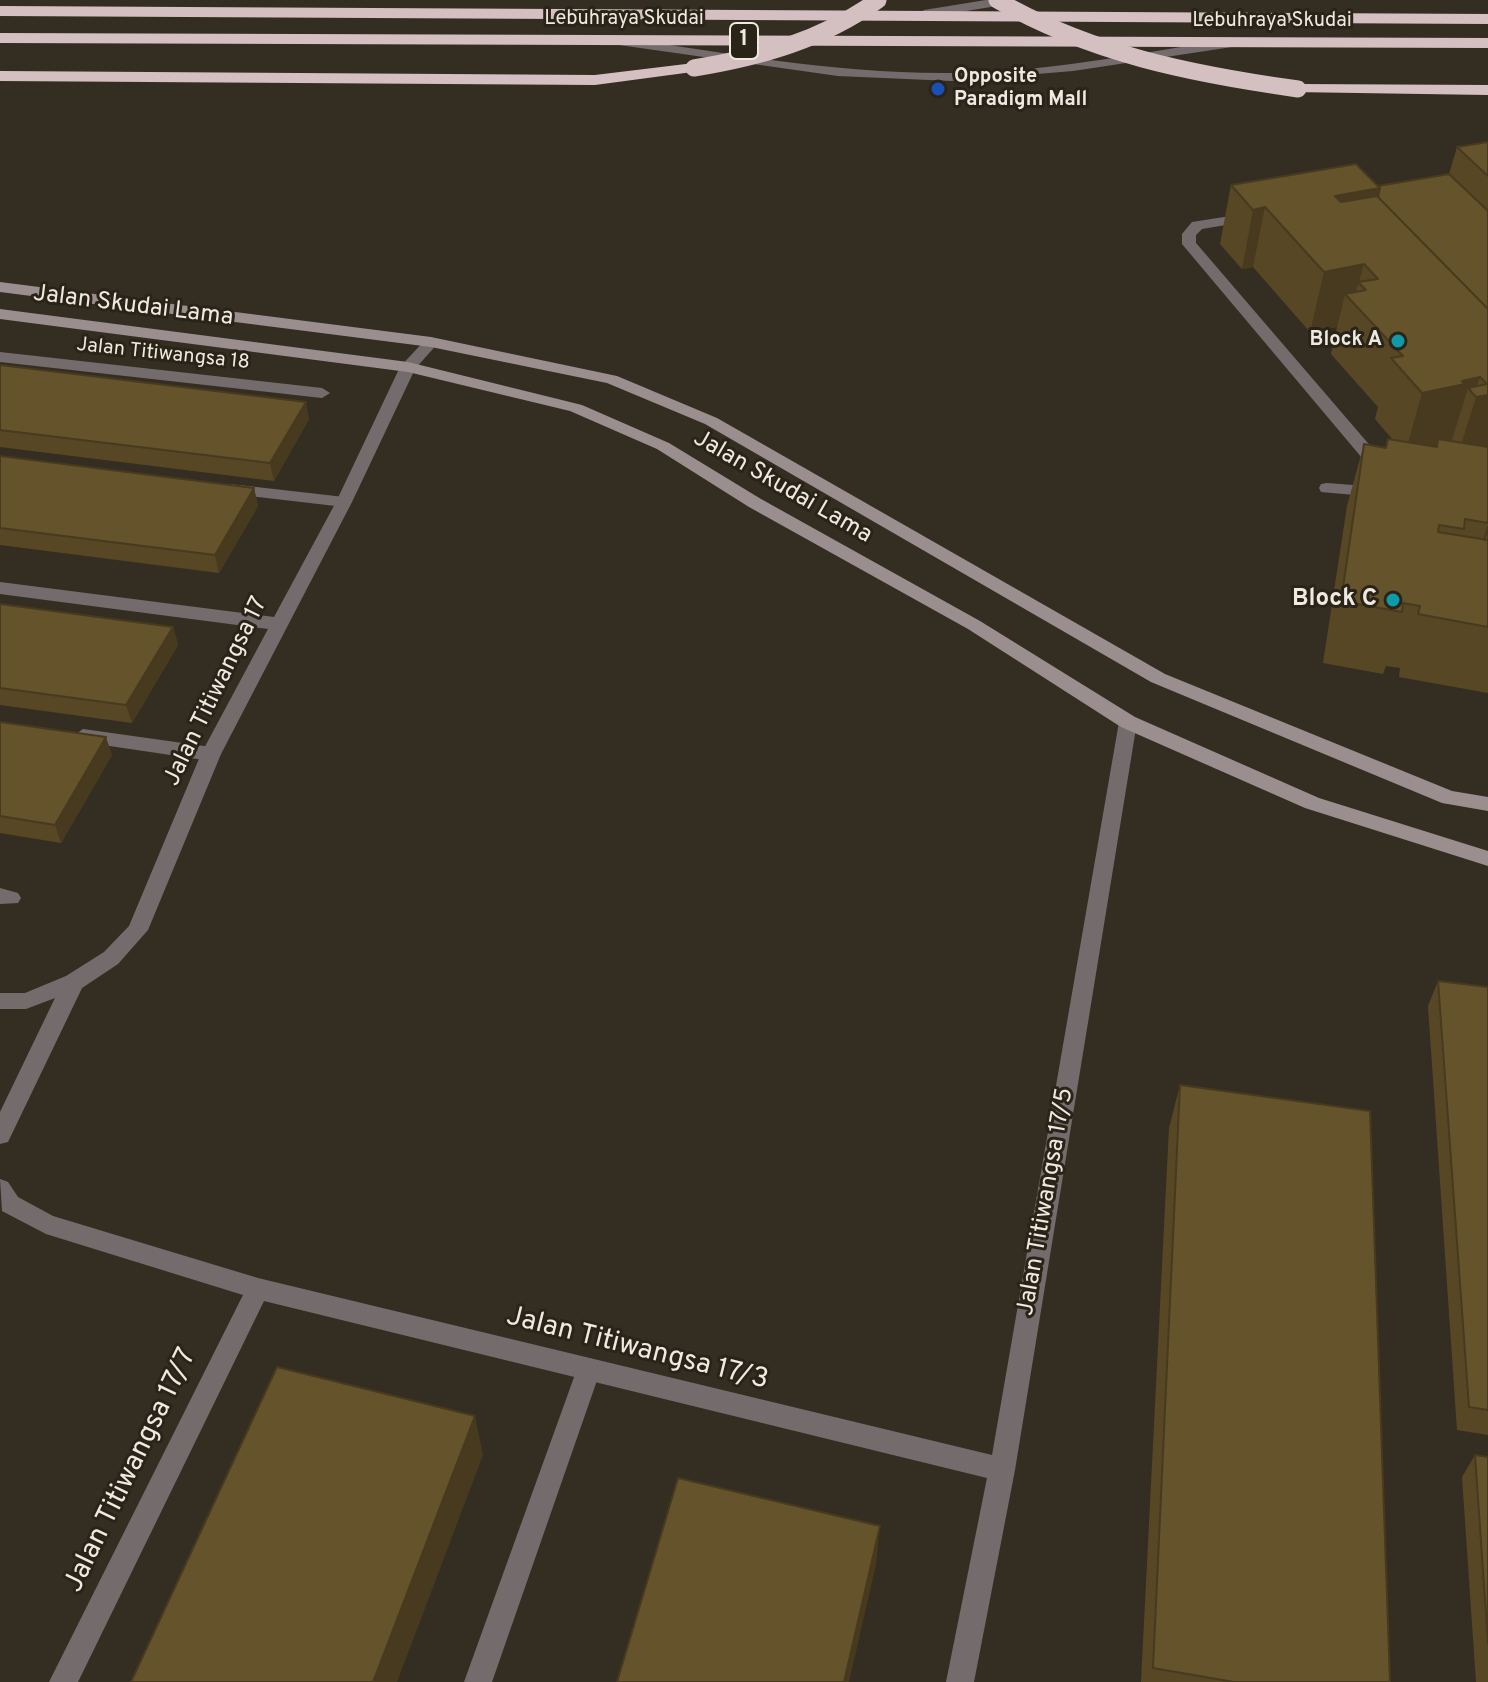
<!DOCTYPE html>
<html>
<head>
<meta charset="utf-8">
<style>
  body { margin:0 }
  canvas { display:block; background:#342e22 }
</style>
</head>
<body>
<canvas width="1488" height="1682"></canvas>
<script>
const g = document.querySelector('canvas').getContext('2d');
g.lineJoin = 'round';
function paint(path, color) {
  g.fillStyle = color;
  g.fill(path, 'evenodd');
}
function strokePath(path, color, width, dash) {
  g.strokeStyle = color;
  g.lineWidth = width;
  g.lineCap = dash ? 'butt' : 'round';
  g.setLineDash(dash || []);
  g.stroke(path);
}
function label(font, color, halo, rows, align = 'center') {
  g.font = font + ' Overpass,sans-serif';
  g.lineWidth = 6;
  g.setLineDash([]);
  g.textBaseline = 'middle';
  g.strokeStyle = halo;
  g.fillStyle = color;
  for (const [text, x, y, turn = 0] of rows) {
    g.save();
    g.translate(x, y);
    g.rotate((+turn || 0) * Math.PI / 180);
    g.textAlign = isNaN(turn) ? turn : align;
    if (halo) g.strokeText(text, 0, 0);
    g.fillText(text, 0, 0);
    g.restore();
  }
}
paint(new Path2D(`
  M 617,37 C 727,53 837,74 949,73 C 1044,73 1138,53 1232,39 L 1238,43 L 1232,47 L 1073,71 L 952,81 L 838,76 L 612,44 L 611,41 Z
  M 1250,213 L 1257,217 L 1255,220 L 1202,229 L 1196,235 L 1196,243 L 1385,463 L 1387,467 L 1385,471 L 1373,471 L 1182,244 L 1182,234 L 1192,222 Z
  M 1327,483 L 1378,487 L 1386,492 L 1378,497 L 1321,492 L 1319,488 L 1321,484 Z
  M 230,484 L 344,497 L 352,502 L 344,507 L 224,493 L 222,489 Z
  M 83,729 L 211,747 L 221,754 L 211,761 L 76,741 L 73,736 Z
  M 589,1358 L 598,1361 L 601,1369 L 492,1682 L 464,1682 L 577,1369 L 580,1361 Z`), '#746c6c');
paint(new Path2D(`
  M 986,0 L 1015,0 L 1009,4 L 924,18 L 918,14 L 924,10 Z
  M 431,337 L 439,342 L 415,369 L 352,502 L 221,754 L 148,930 L 118,964 L 82,988 L 8,1142 L 0,1144 L 0,1112 L 55,998 L 26,1009 L 0,1009 L 0,993 L 25,993 L 66,976 L 104,952 L 129,926 L 201,754 L 268,629 L 0,594 L 0,582 L 274,617 L 336,502 L 400,367 L 426,339 Z
  M 0,352 L 322,388 L 330,393 L 322,398 L 0,362 Z
  M 1128,715 L 1137,722 L 1015,1470 L 974,1682 L 946,1682 L 987,1478 L 264,1301 L 78,1682 L 49,1682 L 243,1295 L 46,1234 L 2,1211 L 0,1179 L 8,1182 L 18,1197 L 53,1216 L 258,1278 L 992,1455 L 1119,722 Z
  M 0,888 L 18,893 L 21,898 L 18,903 L 0,904 Z`), '#746c6c');
paint(new Path2D(`
  M 0,282 L 431,337 L 617,376 L 717,418 L 1165,674 L 1452,791 L 1488,797 L 1488,811 L 1442,803 L 1151,682 L 705,424 L 607,383 L 431,347 L 0,292 Z
  M 0,309 L 408,362 L 582,405 L 669,443 L 761,499 L 980,621 L 1135,717 L 1319,798 L 1488,851 L 1488,866 L 1305,808 L 1121,727 L 968,629 L 749,507 L 657,449 L 570,411 L 408,372 L 0,319 Z`), '#9b8e8f');
paint(new Path2D(`
  M 0,6 L 1488,14 L 1488,24 L 0,16 Z
  M 0,33 L 1488,38 L 1488,48 L 0,43 Z
  M 694,63 L 700,65 L 700,71 L 595,85 L 0,81 L 0,71 L 595,75 Z
  M 1298,84 L 1488,85 L 1488,95 L 1292,92 L 1292,86 Z`), '#d4c0c1');
strokePath(new Path2D(`
  M 997,0 C 1091,54 1191,74 1298,89
  M 694,68 C 761,57 822,40 878,0`), '#d4c0c1', 17);
paint(new Path2D(`
  M 1488,142 L 1488,693 L 1399,677 L 1400,668 L 1386,666 L 1383,674 L 1323,663 L 1347,506 L 1364,444 L 1385,448 L 1388,439 L 1393,440 L 1375,419 L 1378,407 L 1331,354 L 1337,327 L 1310,332 L 1253,267 L 1242,269 L 1220,244 L 1231,185 L 1378,186 L 1449,174 L 1457,147 Z
  M 0,365 L 309,419 L 274,481 L 0,447 Z
  M 0,456 L 254,488 L 258,506 L 219,573 L 0,545 Z
  M 0,604 L 173,627 L 178,645 L 132,723 L 0,705 Z
  M 0,722 L 112,755 L 61,843 L 0,833 Z
  M 1438,981 L 1488,987 L 1488,1435 L 1457,1430 L 1428,1006 Z
  M 1180,1085 L 1390,1682 L 1141,1682 L 1169,1128 Z
  M 1475,1455 L 1488,1457 L 1488,1682 L 1476,1682 L 1462,1477 Z`), '#574725');
paint(new Path2D(`
  M 1380,188 L 1362,255 L 1335,196 Z
  M 1265,207 L 1253,267 L 1242,269 L 1253,210 Z
  M 1364,264 L 1353,302 L 1345,294 L 1337,327 L 1310,332 L 1324,272 Z
  M 1480,377 L 1474,395 L 1468,388 L 1452,440 L 1447,442 L 1438,439 L 1436,447 L 1405,454 L 1422,393 Z
  M 1488,395 L 1488,452 L 1457,458 L 1476,397 Z
  M 306,402 L 309,419 L 274,481 L 270,463 Z
  M 254,488 L 258,506 L 219,573 L 215,555 Z
  M 173,627 L 178,645 L 132,723 L 126,705 Z
  M 106,737 L 112,755 L 61,843 L 55,825 Z
  M 475,1416 L 483,1455 L 397,1682 L 373,1682 Z
  M 880,1526 L 876,1564 L 849,1682 L 844,1682 Z`), '#473a1e');
const building = new Path2D(`
  M 1488,142 L 1488,176 L 1457,147 Z
  M 1356,164 L 1380,188 L 1335,196 L 1341,202 L 1377,196 L 1488,309 L 1488,395 L 1476,397 L 1468,388 L 1487,384 L 1480,377 L 1462,381 L 1465,384 L 1422,393 L 1391,358 L 1403,356 L 1345,294 L 1366,290 L 1358,282 L 1378,279 L 1364,264 L 1324,272 L 1265,207 L 1253,210 L 1231,185 Z
  M 1449,174 L 1488,211 L 1488,309 L 1378,197 L 1380,188 L 1378,186 Z
  M 0,365 L 306,402 L 270,463 L 0,430 Z
  M 1388,439 L 1437,447 L 1438,439 L 1488,447 L 1488,523 L 1465,519 L 1464,529 L 1439,525 L 1438,532 L 1488,540 L 1488,627 L 1418,614 L 1420,606 L 1403,603 L 1402,612 L 1341,601 L 1364,444 L 1386,448 Z
  M 0,456 L 254,488 L 215,555 L 0,528 Z
  M 1488,527 L 1488,540 L 1484,540 Z
  M 0,604 L 173,627 L 126,705 L 0,688 Z
  M 0,722 L 106,737 L 55,825 L 0,816 Z
  M 1438,981 L 1488,987 L 1488,1410 L 1469,1407 Z
  M 1180,1085 L 1370,1111 L 1390,1682 L 1234,1682 L 1153,1668 Z
  M 277,1367 L 475,1416 L 373,1682 L 131,1682 Z
  M 1475,1455 L 1488,1457 L 1488,1643 Z
  M 678,1478 L 880,1526 L 844,1682 L 617,1682 Z`);
paint(building, '#65532b');
strokePath(building, '#473a1e', 2);
for (const [x, y, r, color] of [
  [938,89,8,"#1a4fb4"],
  [1398,341,8,"#0f9aa8"],
  [1393,600,8,"#0f9aa8"]
]) {
  const dot = new Path2D();
  dot.arc(x, y, r, 0, 2 * Math.PI);
  g.fillStyle = color;
  g.fill(dot);
  strokePath(dot, '#2a2418', 3);
}
label('20px', '#eeeae2', '#2a2418', [
  ["Lebuhraya Skudai",624,20],
  ["Lebuhraya Skudai",1272,22],
  ["Jalan Titiwangsa 18",163,355,6]
]);
label('bold 20px', '#eeeae2', '#2a2418', [
  ["Opposite",954,78],
  ["Paradigm Mall",954,101],
  ["Block A",1382,341,"right"]
], 'left');
for (const [x, y, w] of [
  [744,41,28]
]) {
  const box = new Path2D();
  box.roundRect(x - w / 2, y - 18, w, 36, 6);
  g.fillStyle = '#2a2418';
  g.fill(box);
  strokePath(box, '#eeeae2', 2);
}
label('bold 22px', '#eeeae2', null, [
  ["1",744,41]
]);
label('24px', '#eeeae2', '#2a2418', [
  ["Jalan Skudai Lama",133,307,7],
  ["Jalan Skudai Lama",782,488,30],
  ["Jalan Titiwangsa 17",217,692,-64],
  ["Jalan Titiwangsa 17/5",1047,1202,-80]
]);
label('bold 24px', '#eeeae2', '#2a2418', [
  ["Block C",1377,600]
], 'right');
label('28px', '#eeeae2', '#2a2418', [
  ["Jalan Titiwangsa 17/3",637,1350,14],
  ["Jalan Titiwangsa 17/7",132,1471,-64]
]);
</script>
</body>
</html>
